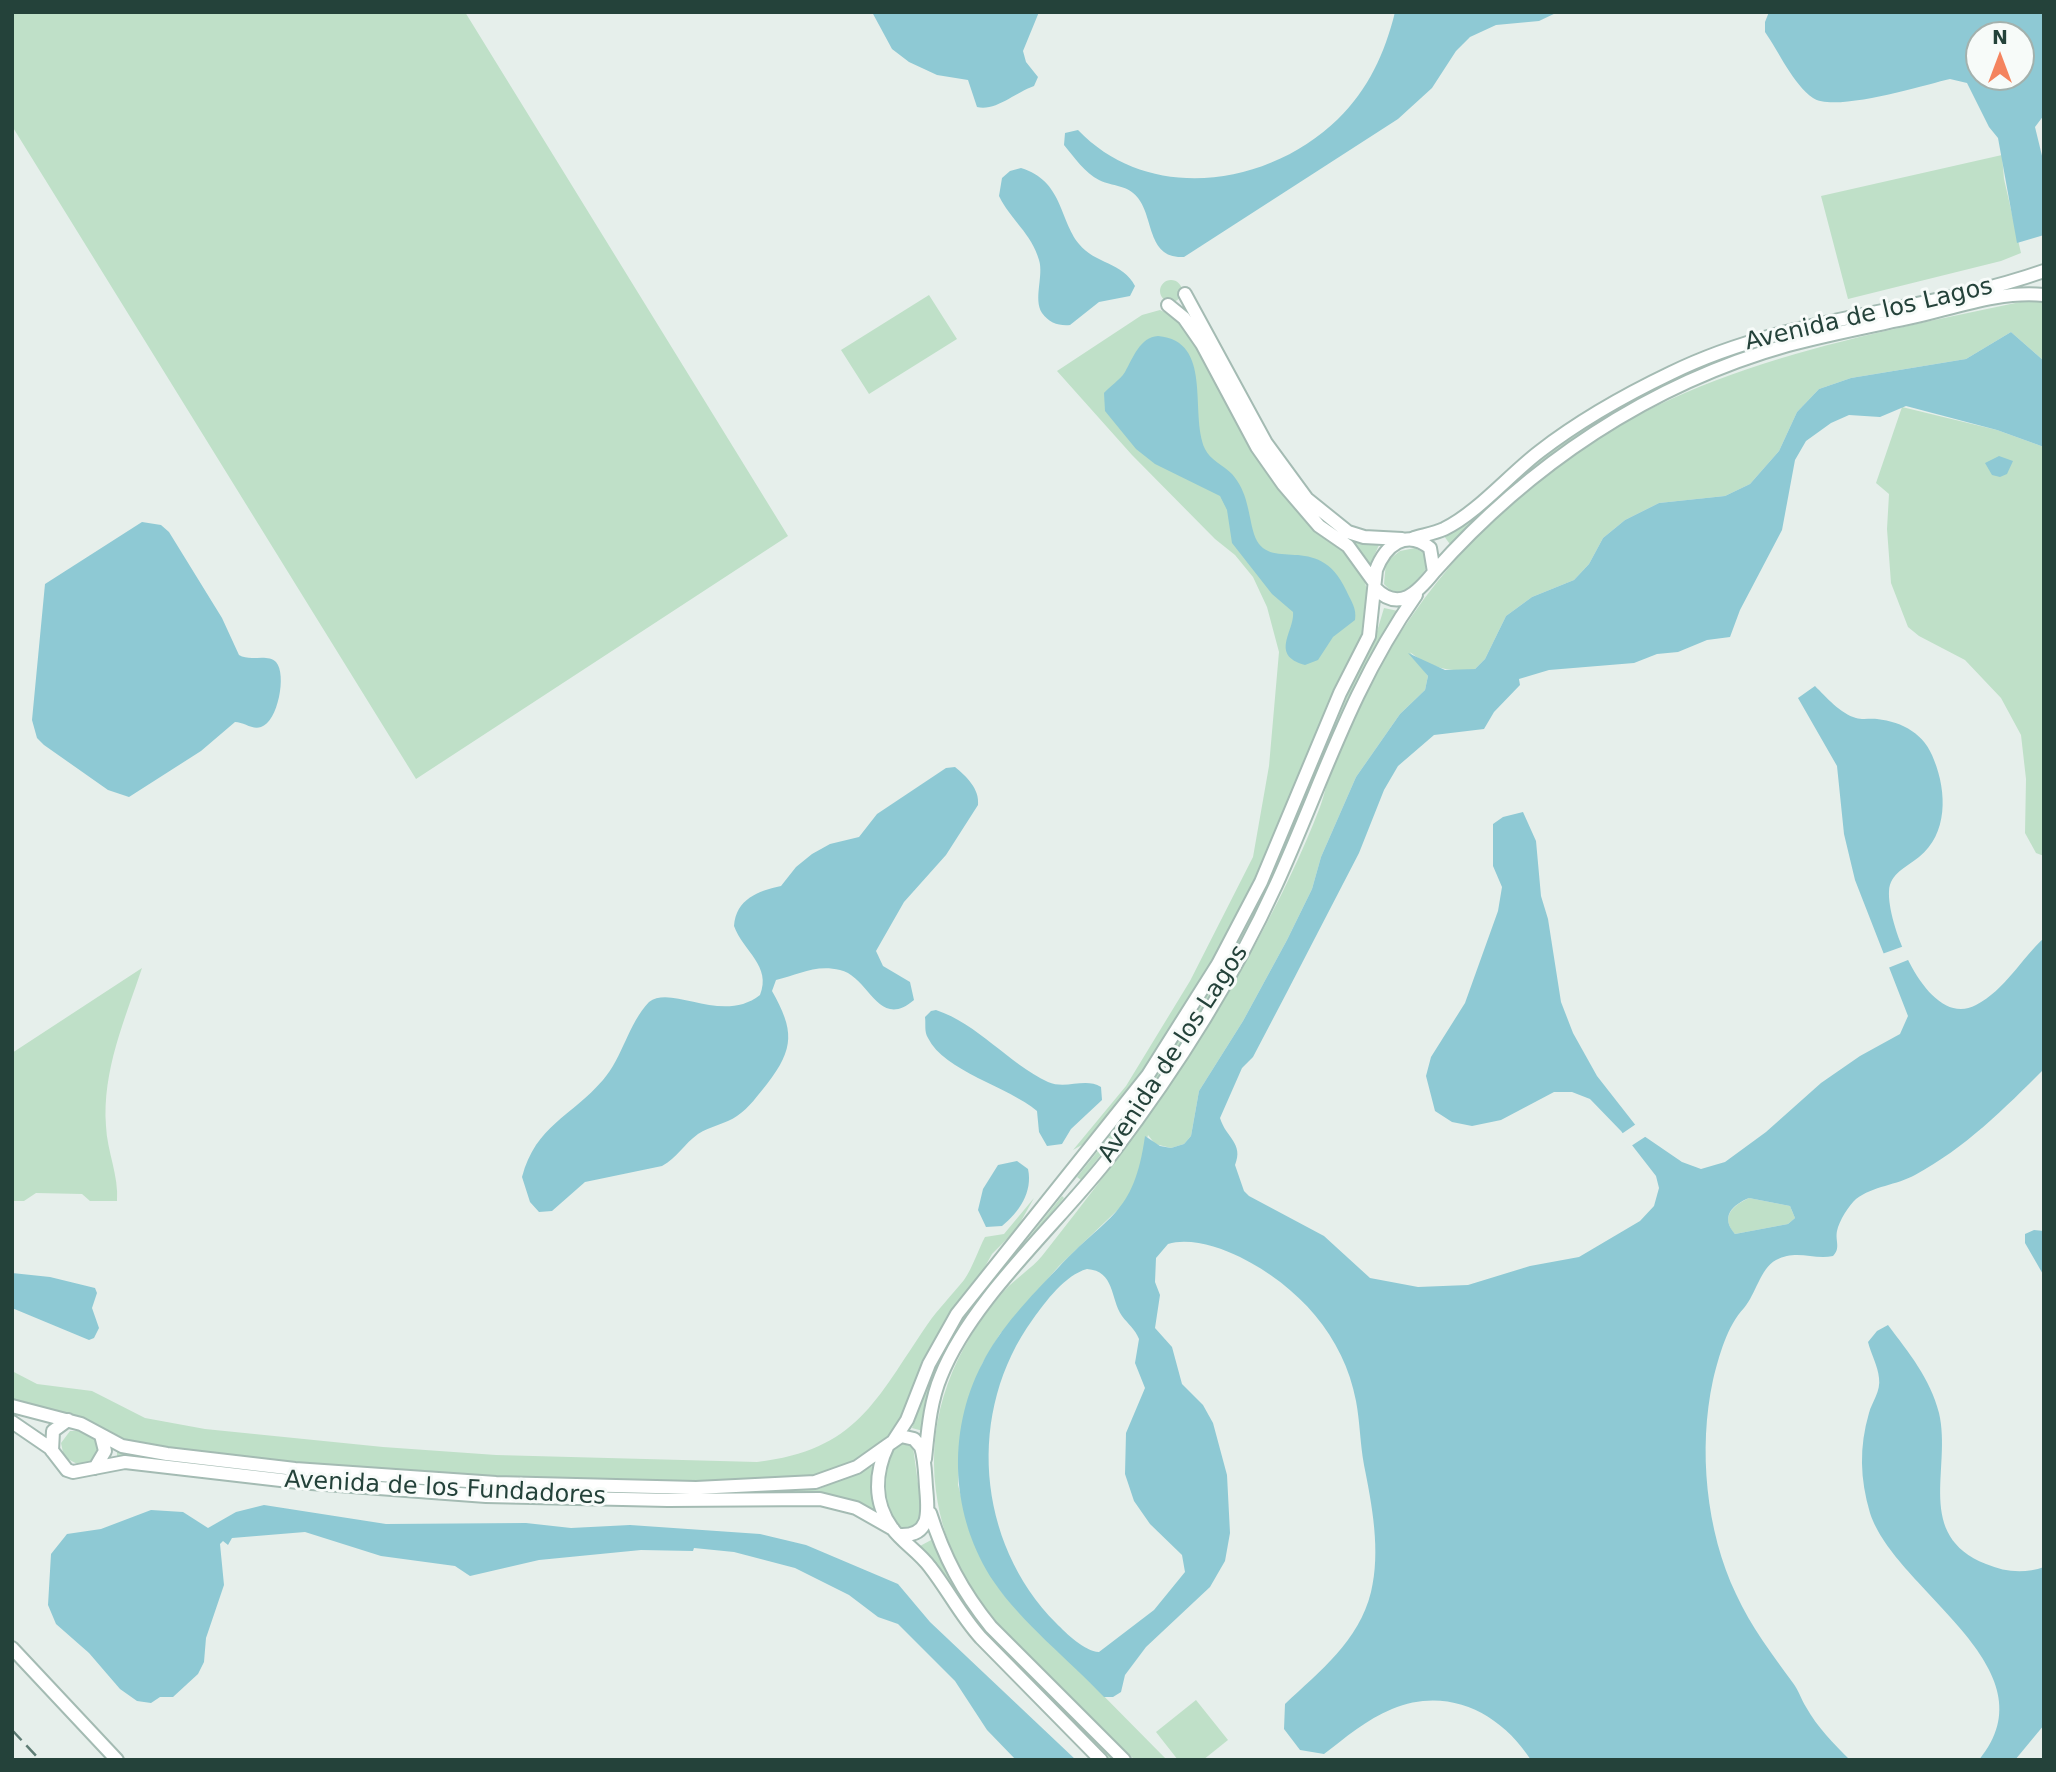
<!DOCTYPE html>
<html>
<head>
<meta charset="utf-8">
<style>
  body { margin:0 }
  #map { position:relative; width:2056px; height:1772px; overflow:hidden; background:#e6efeb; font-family:"DejaVu Sans",sans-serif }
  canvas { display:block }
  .frame { position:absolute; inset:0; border:14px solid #24423a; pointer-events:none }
  .north { position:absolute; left:1965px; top:21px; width:70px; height:70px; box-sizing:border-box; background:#f7fbf9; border:2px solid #a3b1ad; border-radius:50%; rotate:0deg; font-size:19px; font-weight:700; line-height:28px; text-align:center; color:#24423a }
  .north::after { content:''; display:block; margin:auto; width:24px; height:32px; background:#f4845f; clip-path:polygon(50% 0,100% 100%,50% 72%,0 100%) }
</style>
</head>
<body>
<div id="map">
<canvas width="2056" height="1772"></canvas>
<div class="frame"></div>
<div class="north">N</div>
</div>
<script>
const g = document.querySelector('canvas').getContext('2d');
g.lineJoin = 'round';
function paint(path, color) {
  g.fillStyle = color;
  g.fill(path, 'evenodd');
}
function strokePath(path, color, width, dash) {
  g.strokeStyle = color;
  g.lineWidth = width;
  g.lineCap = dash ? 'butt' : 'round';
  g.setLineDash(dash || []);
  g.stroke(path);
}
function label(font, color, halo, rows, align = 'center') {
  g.font = font + ' "DejaVu Sans",sans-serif';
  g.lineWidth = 6;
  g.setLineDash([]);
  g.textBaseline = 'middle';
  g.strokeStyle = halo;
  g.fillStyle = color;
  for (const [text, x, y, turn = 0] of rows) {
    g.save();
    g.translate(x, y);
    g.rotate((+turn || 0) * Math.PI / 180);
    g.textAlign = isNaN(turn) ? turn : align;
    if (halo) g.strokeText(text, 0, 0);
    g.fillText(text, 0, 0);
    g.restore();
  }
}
paint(new Path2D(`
  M 12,12 L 465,12 L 788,536 L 416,779 L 12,126 Z
  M 2002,155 L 2004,179 L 2021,253 L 2001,261 L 1848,299 L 1821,196 Z
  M1160 291a11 11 0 1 1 22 0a11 11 0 1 1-22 0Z
  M 2020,287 L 2020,292 L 1816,335 L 1611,418 L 1452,547 L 1444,536 C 1472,523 1492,500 1515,480 C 1544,455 1577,432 1610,412 C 1736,338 1879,316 2020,287 Z
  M 929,295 L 957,339 L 869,394 L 841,350 Z
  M 2025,301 L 2044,302 L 2044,361 L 2011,332 L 1966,359 L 1851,378 L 1819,389 L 1797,412 L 1779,451 L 1750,484 L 1725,496 L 1659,503 L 1625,520 L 1603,538 L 1589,564 L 1574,580 L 1532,597 L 1506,616 L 1485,659 L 1475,669 C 1452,673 1429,668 1410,652 L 1428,676 L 1425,690 L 1400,714 L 1356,777 L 1321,857 L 1312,889 L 1287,940 L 1243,1021 L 1199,1091 L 1191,1136 L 1184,1144 L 1171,1148 L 1155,1144 L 1148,1135 L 1137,1178 L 1127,1201 L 1059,1266 L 1000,1334 L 982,1364 L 960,1437 L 958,1485 L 974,1543 L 1004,1595 L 1167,1760 L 1135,1760 C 1055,1684 950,1607 936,1491 C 926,1415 955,1347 1004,1291 C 1016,1278 1031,1269 1042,1256 C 1089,1196 1136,1136 1178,1072 C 1232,990 1284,900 1320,807 C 1325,794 1327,780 1332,768 C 1373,660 1438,565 1526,490 C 1670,368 1847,339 2025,301 Z
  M 1185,306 L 1305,504 L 1344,535 L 1379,545 L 1370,565 L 1304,506 L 1181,309 Z
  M 1160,310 L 1179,319 L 1284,493 L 1300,514 L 1341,545 L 1362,570 L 1371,607 L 1366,630 L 1265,863 L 1231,932 L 1131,1093 L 1087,1142 L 1073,1150 L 1126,1086 L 1190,981 L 1253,857 L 1269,766 L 1279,652 L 1267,607 L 1253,577 L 1235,555 L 1215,539 L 1132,455 L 1057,371 L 1142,315 Z
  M 1902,407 L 1997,430 L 2044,447 L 2044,856 L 2036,853 L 2025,833 L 2026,779 L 2021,735 L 2001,698 L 1965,660 L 1919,636 L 1908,627 L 1891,583 L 1887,529 L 1889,494 L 1876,483 Z
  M 1415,548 L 1424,553 L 1426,569 L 1407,593 L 1394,594 L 1384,584 L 1386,562 L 1400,551 Z
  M 1384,608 L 1398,611 L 1275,881 L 1203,1013 L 1113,1146 L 1103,1152 L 1081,1180 L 1077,1177 L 1145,1092 L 1199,1009 L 1247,924 L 1287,841 L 1349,691 L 1375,638 Z
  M 142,968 C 125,1019 102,1071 106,1126 C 107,1151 119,1176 117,1201 L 90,1201 L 82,1194 L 36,1193 L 24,1201 L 12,1201 L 12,1053 Z
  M 1062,1196 L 1064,1198 L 1044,1222 L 1039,1234 L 970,1317 L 923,1431 L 912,1428 L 934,1369 L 953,1331 Z
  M 1034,1198 L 1016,1230 L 992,1254 L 895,1430 L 855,1464 L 813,1479 L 648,1485 L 355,1471 L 138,1445 L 12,1402 L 12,1371 L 37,1384 L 92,1391 L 145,1418 L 205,1429 L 383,1447 L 496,1455 L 757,1462 C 857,1450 875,1401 927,1325 C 938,1309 952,1295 964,1280 C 973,1267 978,1250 985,1237 L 1004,1234 Z
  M 1749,1198 L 1790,1206 L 1795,1218 L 1788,1224 L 1735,1234 C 1720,1217 1732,1206 1749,1198 Z
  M 70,1431 L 81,1431 L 99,1442 L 100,1460 L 81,1466 L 64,1457 L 61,1443 Z
  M 900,1443 L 913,1447 L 923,1520 L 909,1532 C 877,1518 876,1464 900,1443 Z
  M 117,1449 L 140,1456 L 409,1484 L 654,1494 L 819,1489 L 873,1466 L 877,1514 L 837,1499 L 654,1497 L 409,1487 L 117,1459 Z
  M 933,1539 L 964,1602 L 987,1630 L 1117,1760 L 1108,1760 L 984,1634 L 920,1546 Z
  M 1196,1700 L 1228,1740 L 1203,1760 L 1178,1760 L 1156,1732 Z`), '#bfe0c8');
paint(new Path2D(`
  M 872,12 L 1039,12 L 1023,51 L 1026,62 L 1038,77 L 1034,86 C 1016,92 995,112 977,107 L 968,80 L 937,75 L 909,62 L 892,49 Z
  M 1395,12 L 1558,12 L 1539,21 L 1496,25 L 1470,37 L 1456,51 L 1432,88 L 1398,119 L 1184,257 C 1147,259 1154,218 1138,198 C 1127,184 1113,187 1099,180 C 1085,173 1074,157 1064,145 L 1065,133 L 1078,130 C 1149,204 1268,187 1338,119 C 1368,90 1385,53 1395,12 Z
  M 1769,12 L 2044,12 L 2044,115 L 2035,127 L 2044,164 L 2044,235 L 2017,243 L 1998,138 L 1989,127 L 1967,83 L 1950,79 C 1924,85 1834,113 1813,98 C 1793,84 1779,52 1765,32 L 1765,22 ZM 1979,35 L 2021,35 L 2021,77 L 1979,77 Z
  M 1021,168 C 1063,181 1059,219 1079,244 C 1095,264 1123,262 1135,286 L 1130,296 L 1099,302 L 1070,325 C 1059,326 1049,323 1042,313 C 1033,299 1044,276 1039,260 C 1032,234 1010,219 999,196 L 1002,178 L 1010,171 Z
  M 2011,332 L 2044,361 L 2044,447 L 1997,430 L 1906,406 L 1880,417 L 1849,415 L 1831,423 L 1806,441 L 1795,460 L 1782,530 L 1740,610 L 1730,637 L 1707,640 L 1678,652 L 1657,654 L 1634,663 L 1549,670 L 1519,679 L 1520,685 L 1494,712 L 1484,729 L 1434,735 L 1398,766 L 1384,790 L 1359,853 L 1286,994 L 1253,1057 L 1242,1068 L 1220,1118 C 1226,1138 1244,1143 1235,1165 L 1244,1191 L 1249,1196 L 1324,1236 L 1370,1278 L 1418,1287 L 1468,1285 L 1530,1266 L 1579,1257 L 1640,1221 L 1654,1206 L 1659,1188 L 1656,1176 L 1621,1131 L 1590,1099 L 1572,1092 L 1554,1092 L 1501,1120 L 1472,1126 L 1452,1122 L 1435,1111 L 1426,1076 L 1431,1057 L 1465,1003 L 1498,911 L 1502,887 L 1493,866 L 1493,824 L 1503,817 L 1523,812 L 1536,841 L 1541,896 L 1548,919 L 1561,1002 L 1573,1033 L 1597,1076 L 1644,1136 L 1682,1162 L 1701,1169 L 1725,1162 L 1766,1132 L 1821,1083 L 1860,1056 L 1900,1034 L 1908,1016 L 1855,880 L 1844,834 L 1837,766 L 1798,698 L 1815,686 C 1826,697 1841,714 1856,718 C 1863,720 1871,718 1877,719 C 1903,722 1925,734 1934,760 C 1947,792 1948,834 1919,857 C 1907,867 1890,873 1889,891 C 1887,926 1929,1031 1976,1005 C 2005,990 2021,959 2044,938 L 2044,1069 C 2004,1109 1965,1148 1915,1175 C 1897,1185 1873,1186 1856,1199 C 1849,1205 1839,1221 1837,1231 C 1835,1241 1841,1248 1833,1256 C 1813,1260 1797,1249 1776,1260 C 1760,1269 1756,1294 1744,1308 C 1727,1326 1719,1356 1713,1380 C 1698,1449 1706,1531 1736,1594 C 1751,1627 1772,1654 1793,1683 C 1799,1691 1801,1699 1806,1707 C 1817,1727 1834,1744 1850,1760 L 1531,1760 C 1500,1712 1447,1686 1392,1709 C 1367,1719 1345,1738 1324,1754 L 1300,1750 L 1284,1729 L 1285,1704 C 1320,1671 1359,1641 1371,1592 C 1381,1551 1372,1505 1364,1465 C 1360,1444 1360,1422 1356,1401 C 1344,1336 1298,1286 1240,1257 C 1220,1247 1189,1237 1168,1244 L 1156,1258 L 1155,1282 L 1160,1295 L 1155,1328 L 1172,1347 L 1182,1384 L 1203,1405 L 1213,1423 L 1227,1475 L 1230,1533 L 1225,1561 L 1210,1587 L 1146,1647 L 1125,1675 L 1121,1692 L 1113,1697 L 1104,1697 C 1070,1661 1020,1621 994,1582 C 951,1518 946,1433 982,1364 C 1000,1328 1030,1297 1058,1268 C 1107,1215 1134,1216 1145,1136 L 1160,1146 L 1171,1148 L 1184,1144 L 1191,1136 L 1199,1091 L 1243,1021 L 1287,940 L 1312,889 L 1321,857 L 1356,777 L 1400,714 L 1425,690 L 1428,676 L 1408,653 L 1445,670 L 1475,669 L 1485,659 L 1506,616 L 1532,597 L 1574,580 L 1589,564 L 1603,538 L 1625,520 L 1659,503 L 1725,496 L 1750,484 L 1779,451 L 1797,412 L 1819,389 L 1851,378 L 1966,359 ZM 1749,1198 L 1790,1206 L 1795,1218 L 1788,1224 L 1735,1234 C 1720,1217 1732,1205 1749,1198 ZM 1087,1269 C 1115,1271 1110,1298 1122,1316 C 1128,1324 1135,1329 1139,1339 L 1135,1363 L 1145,1388 L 1126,1433 L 1125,1474 L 1134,1501 L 1150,1524 L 1182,1555 L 1185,1572 L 1154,1610 L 1099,1652 C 1084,1651 1067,1634 1056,1623 C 976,1542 966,1411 1033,1319 C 1046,1301 1065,1275 1087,1269 Z
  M 1158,336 C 1214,341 1189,413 1205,449 C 1210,460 1223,465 1232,474 C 1248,492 1248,513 1254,534 C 1268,576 1318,529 1346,590 C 1351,601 1357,608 1355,620 L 1333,637 L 1318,660 L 1305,665 C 1269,655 1295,631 1293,612 L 1272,594 L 1232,543 L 1227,510 L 1220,496 L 1155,464 L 1136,449 L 1105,411 L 1104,393 C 1110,386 1120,380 1125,372 C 1133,358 1140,337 1158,336 Z
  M 1999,456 L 2013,461 L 2007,474 L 2000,477 L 1992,475 L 1985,463 Z
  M 142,522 L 161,525 L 169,532 L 222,618 L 239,655 C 250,662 267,653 276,662 C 287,674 278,722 261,727 C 252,730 244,722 235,722 L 201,751 L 129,797 L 108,790 L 44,745 L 37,738 L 32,720 L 45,584 Z
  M 955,767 C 966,776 980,789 978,805 L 946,855 L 904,902 L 876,951 L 883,966 L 910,982 L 914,1000 C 878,1031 869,976 840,970 C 815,964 798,975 776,980 L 772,991 C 794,1030 795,1048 767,1084 C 758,1095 749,1108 737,1116 C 726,1124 710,1126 698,1134 C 684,1144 677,1158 662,1166 L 585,1182 L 552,1211 L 539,1212 L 530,1202 L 522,1177 C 536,1125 571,1117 603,1080 C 623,1057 628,1024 649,1002 C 672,984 722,1025 760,995 C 772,966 743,951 734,926 C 736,899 758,891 781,886 L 796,867 L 812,854 L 830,844 L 859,837 L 877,814 L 946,768 Z
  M 936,1010 C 978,1024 1008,1063 1048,1082 C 1066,1090 1085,1077 1101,1087 L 1102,1100 L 1071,1129 L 1062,1144 L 1047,1146 L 1039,1132 L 1037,1111 C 1009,1087 944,1071 928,1038 C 924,1031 926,1025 925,1017 L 931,1011 Z
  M 1017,1161 L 1028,1169 C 1033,1192 1019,1212 1002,1226 L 986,1227 L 978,1210 L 983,1189 L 998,1165 Z
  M 2034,1230 L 2044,1231 L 2044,1276 L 2025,1243 L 2025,1234 Z
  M 12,1273 L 50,1277 L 95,1288 L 97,1293 L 92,1308 L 99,1328 L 94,1338 L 89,1340 L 12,1308 Z
  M 1888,1325 C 1909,1353 1930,1378 1939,1413 C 1952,1469 1914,1535 1986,1564 C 2005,1572 2024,1574 2044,1567 L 2044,1725 L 2015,1760 L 1979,1760 C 2056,1668 1895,1591 1870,1513 C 1860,1479 1859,1447 1869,1413 C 1872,1402 1881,1391 1879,1378 C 1878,1366 1871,1354 1868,1342 L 1877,1331 Z
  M 264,1505 L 386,1524 L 526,1523 L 571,1528 L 630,1525 L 760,1534 L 806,1545 L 898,1584 L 930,1622 L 1076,1760 L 1016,1760 L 987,1730 L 955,1681 L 898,1624 L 878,1617 L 849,1595 L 795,1568 L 734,1552 L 694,1548 L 693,1551 L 641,1550 L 539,1560 L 470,1576 L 455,1566 L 381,1556 L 305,1532 L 232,1538 L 228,1545 L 223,1541 L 220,1544 L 224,1585 L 206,1638 L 204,1662 L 198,1674 L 173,1697 L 160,1697 L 151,1703 L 137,1701 L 120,1689 L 89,1653 L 56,1624 L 48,1605 L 51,1554 L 67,1534 L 101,1529 L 151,1510 L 183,1512 L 208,1528 L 236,1512 Z`), '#8ec9d4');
paint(new Path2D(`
  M 1907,945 L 1913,958 L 1888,968 L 1882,954 Z
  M 1639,1122 L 1648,1135 L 1628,1148 L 1620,1135 Z`), '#e6efeb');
const secondary = new Path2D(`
  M 1185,294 L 1266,443 L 1307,499 L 1348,532 L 1364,537 L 1402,539
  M 1168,305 L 1184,318 L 1202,344 L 1257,447 L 1283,484 L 1319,526 L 1348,546 L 1374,582
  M 1414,538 C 1424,535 1435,533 1444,529 C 1477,513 1509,475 1539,452 C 1579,421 1625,395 1671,373 C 1789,315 1921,314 2044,271
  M 1434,572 C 1529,465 1649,384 1788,345 C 1829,334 1871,326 1913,317 C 1953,308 2002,290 2044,295
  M 12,1406 L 81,1424 L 122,1446 L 167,1454 L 295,1469 L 496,1483 L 696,1488 L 815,1482 L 857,1467 L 888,1445
  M 12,1422 L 50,1448 L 67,1470 L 73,1472 L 125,1462 L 298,1482 L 486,1496 L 668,1500 L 820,1499 L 856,1508 L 893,1529
  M 894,1440 L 907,1420 L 929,1364 L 957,1314 L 1148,1075 L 1218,964 L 1261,882 L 1340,693 L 1369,636 L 1376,570 C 1385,546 1406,528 1430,548 L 1434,572 C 1418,592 1399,613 1375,588
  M 52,1451 L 53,1431 L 68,1420
  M 925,1459 C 928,1431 930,1402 941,1376 C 972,1298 1059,1223 1111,1155 C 1174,1072 1233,979 1276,885 C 1322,784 1351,687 1416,595
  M 95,1468 L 105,1451 L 101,1435
  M 930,1513 C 944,1557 962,1591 991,1627 L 1124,1760
  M 899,1535 C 932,1537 928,1510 926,1487 C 925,1473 925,1460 921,1447 L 914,1439 L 901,1436 L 888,1445 C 875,1472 873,1502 892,1528 C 902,1542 919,1552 930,1567 C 948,1590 961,1616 981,1638 L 1101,1760
  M 12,1648 L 117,1760`);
strokePath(secondary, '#a4bbb3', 16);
strokePath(secondary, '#fff', 12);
strokePath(new Path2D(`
  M 12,1730 L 40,1760`), '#5f7d75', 2.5, [14, 7]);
label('24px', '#24423a', '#f7fbf9', [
  ["Avenida de los Lagos",1869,315,-13],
  ["Avenida de los Lagos",1174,1054,-57],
  ["Avenida de los Fundadores",445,1489,3]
]);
</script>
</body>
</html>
